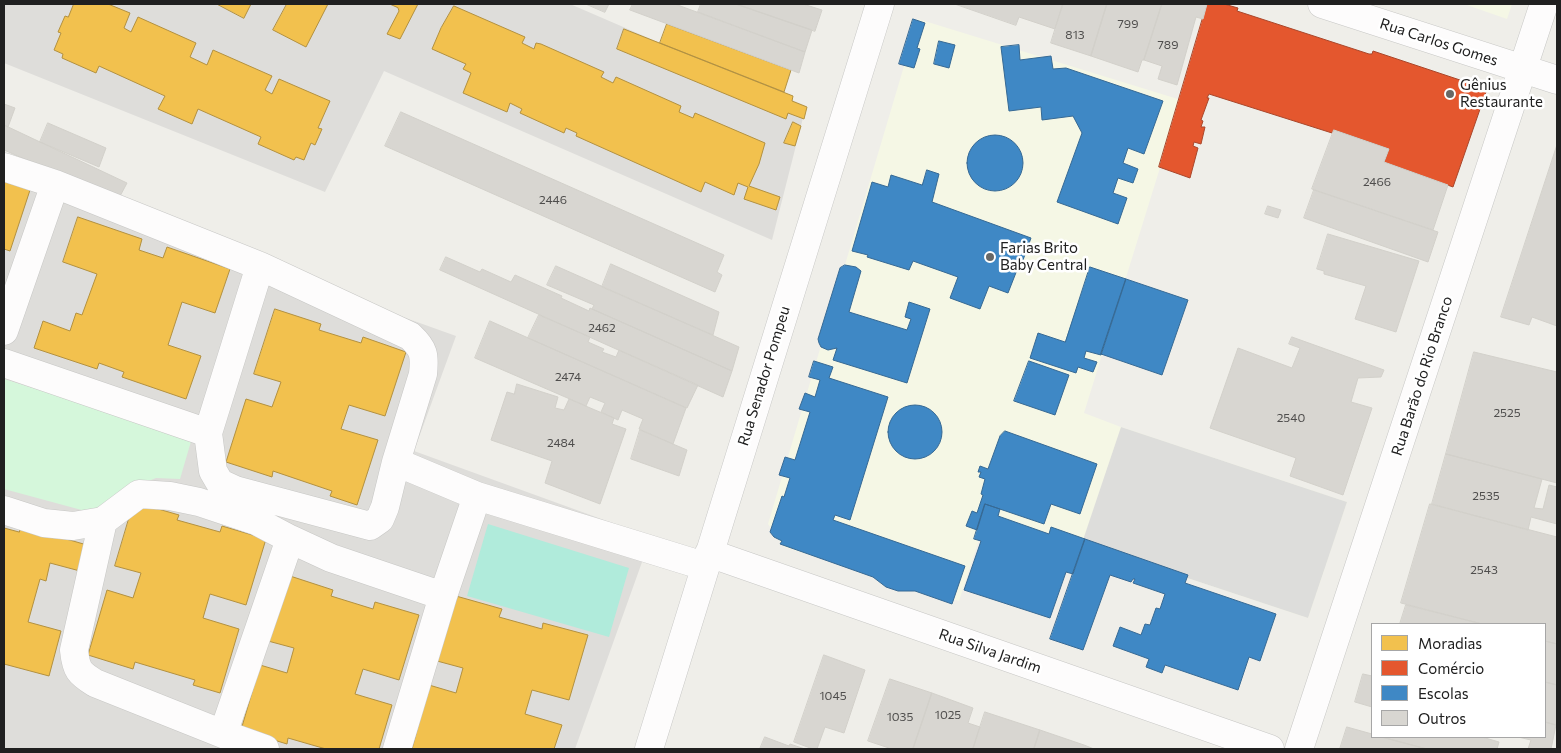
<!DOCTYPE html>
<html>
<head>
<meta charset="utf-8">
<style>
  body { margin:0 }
  #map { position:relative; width:1561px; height:753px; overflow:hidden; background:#efeee9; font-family:Commissioner,sans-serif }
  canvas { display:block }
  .frame { position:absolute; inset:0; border:5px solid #202020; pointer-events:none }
  .legend { position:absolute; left:1371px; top:623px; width:175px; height:115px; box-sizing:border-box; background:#fff; border:1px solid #a6a6a6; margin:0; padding:6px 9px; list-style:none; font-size:15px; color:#202020 }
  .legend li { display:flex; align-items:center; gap:10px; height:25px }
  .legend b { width:25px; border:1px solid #a6a6a6 }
</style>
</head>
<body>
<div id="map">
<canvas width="1561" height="753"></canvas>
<div class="frame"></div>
<ul class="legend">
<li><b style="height:14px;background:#f2c14e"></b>Moradias</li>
<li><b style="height:14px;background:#e4572e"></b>Comércio</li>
<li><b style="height:14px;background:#3f88c5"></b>Escolas</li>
<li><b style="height:14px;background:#d8d6d1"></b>Outros</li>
</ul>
</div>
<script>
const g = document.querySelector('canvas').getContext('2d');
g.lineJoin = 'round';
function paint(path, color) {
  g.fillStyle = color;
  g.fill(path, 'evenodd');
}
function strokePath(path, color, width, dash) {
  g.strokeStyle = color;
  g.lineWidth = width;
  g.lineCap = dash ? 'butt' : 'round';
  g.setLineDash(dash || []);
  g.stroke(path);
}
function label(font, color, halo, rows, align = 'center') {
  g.font = font + ' Commissioner,sans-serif';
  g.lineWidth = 5;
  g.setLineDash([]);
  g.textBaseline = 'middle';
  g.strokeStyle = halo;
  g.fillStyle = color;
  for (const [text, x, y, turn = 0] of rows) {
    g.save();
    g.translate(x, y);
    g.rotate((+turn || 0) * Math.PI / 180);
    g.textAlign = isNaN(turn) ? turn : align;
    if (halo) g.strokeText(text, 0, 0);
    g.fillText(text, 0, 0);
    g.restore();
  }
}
paint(new Path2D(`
  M 4,4 L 407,4 L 414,7 L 416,4 L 570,4 L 806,106 L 772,240 L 384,71 L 325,192 L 4,63 Z
  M 4,174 L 456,336 L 414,451 L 651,537 L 575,749 L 4,749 Z`), '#deddda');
paint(new Path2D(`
  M 1464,4 L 1512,4 L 1507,19 Z
  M 918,19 L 1181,100 L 1084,413 L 1121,427 L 1347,502 L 1308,618 L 1082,543 L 987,515 L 959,601 L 784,547 L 768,524 Z`), '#f5f7e5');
paint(new Path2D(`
  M 4,379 L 192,438 L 180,479 L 156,478 L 127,490 L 89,512 L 4,489 Z`), '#d5f7db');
paint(new Path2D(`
  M 488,524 L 629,568 L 609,637 L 467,596 Z`), '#b0ebdb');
paint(new Path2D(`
  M 1121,427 L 1347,502 L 1308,618 L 1082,543 Z`), '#dddddb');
const homes = new Path2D(`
  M 74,4 L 108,4 L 130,13 L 124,28 L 131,32 L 138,17 L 196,43 L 190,57 L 207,65 L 213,50 L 272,76 L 265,90 L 272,94 L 279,79 L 330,101 L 318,128 L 322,129 L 315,145 L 311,143 L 304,160 L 296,157 L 294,160 L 258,144 L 261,137 L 198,109 L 192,124 L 158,109 L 165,96 L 99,66 L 96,73 L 62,58 L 63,54 L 54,50 L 61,33 L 58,32 L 65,16 L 68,17 Z
  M 217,4 L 251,4 L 244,18 Z
  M 287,4 L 328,4 L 306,47 L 273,30 Z
  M 390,4 L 418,4 L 400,39 L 387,34 L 399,11 L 398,8 Z
  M 454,6 L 525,37 L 522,43 L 534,49 L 536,43 L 541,44 L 604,72 L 601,77 L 613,83 L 616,77 L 681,106 L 679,112 L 693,118 L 695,113 L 765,143 L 759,164 L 749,186 L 780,197 L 776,210 L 744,199 L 748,187 L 738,183 L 734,195 L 705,182 L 701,192 L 576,136 L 577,133 L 566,128 L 564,133 L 520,113 L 522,109 L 510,103 L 507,112 L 463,93 L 471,73 L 463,69 L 466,64 L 432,49 L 441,28 Z
  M 667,24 L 791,70 L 784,92 L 660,43 Z
  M 624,29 L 793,96 L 792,101 L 807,107 L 804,119 L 788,113 L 786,119 L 617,49 Z
  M 793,122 L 801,126 L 795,146 L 784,143 Z
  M 4,178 L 31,187 L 10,251 L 4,249 Z
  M 78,217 L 142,239 L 139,250 L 163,258 L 167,247 L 230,269 L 215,313 L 182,302 L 168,345 L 201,356 L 186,399 L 122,377 L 124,372 L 99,363 L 97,369 L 34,348 L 43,321 L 70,331 L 76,313 L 82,315 L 97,274 L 63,262 Z
  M 275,309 L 321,324 L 319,330 L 361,343 L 363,337 L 406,352 L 385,416 L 349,405 L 341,429 L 378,440 L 357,505 L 330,496 L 332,491 L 273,471 L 272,477 L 226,462 L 246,399 L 272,407 L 281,382 L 254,374 Z
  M 134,502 L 179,515 L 177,520 L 220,532 L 222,526 L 266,539 L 246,605 L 210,594 L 203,618 L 239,629 L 220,693 L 193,685 L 195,680 L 135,662 L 133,669 L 88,655 L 107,590 L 133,598 L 141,573 L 115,566 Z
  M 21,526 L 87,545 L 80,571 L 50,563 L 46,581 L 40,579 L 28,622 L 61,631 L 49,676 L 4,664 L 4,528 L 19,532 Z
  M 287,575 L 333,590 L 331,596 L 373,609 L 375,602 L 419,615 L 399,680 L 363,669 L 355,694 L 392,705 L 379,749 L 326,749 L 288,738 L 287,744 L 241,730 L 260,665 L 287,673 L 294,648 L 268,641 Z
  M 456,596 L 502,609 L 499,617 L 542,629 L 543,623 L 588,635 L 569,700 L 532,690 L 525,714 L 562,725 L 554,749 L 412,749 L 429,685 L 456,693 L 463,668 L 437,661 Z`);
paint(homes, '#f2c14e');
strokePath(homes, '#b39140', 1);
const shops = new Path2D(`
  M 1207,4 L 1224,4 L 1238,8 L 1237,11 L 1369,54 L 1372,54 L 1373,51 L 1487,89 L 1453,187 L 1384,162 L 1389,149 L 1334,130 L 1332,133 L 1209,94 L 1207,98 L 1209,98 L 1201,120 L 1203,121 L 1201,127 L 1205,127 L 1201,144 L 1194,142 L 1193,146 L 1198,148 L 1190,178 L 1159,167 Z`);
paint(shops, '#e4572e');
strokePath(shops, '#a9462a', 1);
const schools = new Path2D(`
  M 913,19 L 925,23 L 917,48 L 920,49 L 914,68 L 899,64 Z
  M 939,41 L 955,45 L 949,68 L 934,64 Z
  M 1019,45 L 1020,60 L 1051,56 L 1053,69 L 1066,68 L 1163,101 L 1144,154 L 1128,148 L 1123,163 L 1138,169 L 1133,183 L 1118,178 L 1113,193 L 1127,198 L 1118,224 L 1057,202 L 1082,133 L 1073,116 L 1042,120 L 1041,107 L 1009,111 L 1001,47 Z
  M967 163a28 28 0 1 1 56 0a28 28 0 1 1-56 0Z
  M 927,170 L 939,174 L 932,202 L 1031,238 L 1019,271 L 1017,270 L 1008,293 L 989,286 L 980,309 L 950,298 L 958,277 L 913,261 L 909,270 L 867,257 L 868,255 L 852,251 L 872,182 L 888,187 L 891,175 L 922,185 Z
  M 845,265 L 856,267 L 861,271 L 849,312 L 907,330 L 911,319 L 905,317 L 909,302 L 930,309 L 907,383 L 833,360 L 837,348 L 828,350 L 821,347 L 819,343 L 818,339 L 840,268 Z
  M 1090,267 L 1126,279 L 1101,355 L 1086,351 L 1084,358 L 1097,362 L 1093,372 L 1078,367 L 1076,373 L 1030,358 L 1038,333 L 1065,342 Z
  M 1126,279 L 1188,300 L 1162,375 L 1101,354 Z
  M 814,361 L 833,367 L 829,378 L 888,397 L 850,520 L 835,515 L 833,520 L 965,566 L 952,604 L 915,591 L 898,591 L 886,587 L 873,577 L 780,544 L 782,541 L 774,537 L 770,532 L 782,496 L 784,497 L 790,478 L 779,475 L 785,457 L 795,460 L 810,412 L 799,409 L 805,393 L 815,397 L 820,380 L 809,377 Z
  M 1029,361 L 1069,375 L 1055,415 L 1014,401 Z
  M888 432a27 27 0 1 1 54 0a27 27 0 1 1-54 0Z
  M 1005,431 L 1097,464 L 1080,514 L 1051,504 L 1044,524 L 985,504 L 977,530 L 966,526 L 972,511 L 977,513 L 983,495 L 981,494 L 985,479 L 979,477 L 981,472 L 978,472 L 980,466 L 988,469 L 1000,436 Z
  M 985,504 L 1000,509 L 998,516 L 1049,534 L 1051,527 L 1085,539 L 1073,574 L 1066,572 L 1050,618 L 964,590 L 981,541 L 974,539 Z
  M 1085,539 L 1188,575 L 1185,583 L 1276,614 L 1260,661 L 1249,657 L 1238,690 L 1165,665 L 1162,673 L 1146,667 L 1149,659 L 1113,646 L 1120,627 L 1141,635 L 1145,624 L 1150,625 L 1156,608 L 1160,609 L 1165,594 L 1133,583 L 1135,579 L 1133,579 L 1131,582 L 1110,575 L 1083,650 L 1050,639 Z`);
paint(schools, '#3f88c5');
strokePath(schools, '#366994', 1);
const building = new Path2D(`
  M 586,4 L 609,4 L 605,12 Z
  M 633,4 L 675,4 L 805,52 L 799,73 L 630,10 Z
  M 701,4 L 736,4 L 812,30 L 805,52 L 698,12 Z
  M 736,4 L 803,4 L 822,10 L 815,31 Z
  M 955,4 L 1063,4 L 1055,29 L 1019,17 L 1016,25 Z
  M 1063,4 L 1107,4 L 1091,56 L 1051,43 Z
  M 1107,4 L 1162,4 L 1144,60 L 1142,60 L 1138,72 L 1091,56 Z
  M 1162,4 L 1207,4 L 1203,19 L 1196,17 L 1177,85 L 1158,79 L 1162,66 L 1144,60 Z
  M 4,104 L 15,108 L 8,127 L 4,125 Z
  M 401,112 L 724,255 L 717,272 L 722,275 L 715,292 L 385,146 Z
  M 48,123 L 106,148 L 99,167 L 40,142 Z
  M 4,125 L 127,183 L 118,200 L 4,150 Z
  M 1334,130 L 1389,149 L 1384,162 L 1448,185 L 1433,230 L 1312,189 Z
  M 1557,145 L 1557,326 L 1532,317 L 1529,325 L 1501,317 Z
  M 1314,190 L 1438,232 L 1428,262 L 1304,218 Z
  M 1268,206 L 1281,210 L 1278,218 L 1265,214 Z
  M 1328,234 L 1419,261 L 1396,332 L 1355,319 L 1366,286 L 1324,274 L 1324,271 L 1317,269 Z
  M 446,257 L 480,272 L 482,269 L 511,282 L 515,275 L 562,296 L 561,298 L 589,311 L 590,308 L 592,309 L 732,371 L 723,397 L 440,270 Z
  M 611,264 L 719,312 L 713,335 L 602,287 Z
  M 556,266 L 739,347 L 732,371 L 592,309 L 594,305 L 547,285 Z
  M 539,315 L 590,337 L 588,342 L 604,349 L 602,352 L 616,357 L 619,350 L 698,385 L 687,408 L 528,338 Z
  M 490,321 L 686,408 L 673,444 L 639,429 L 643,419 L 622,410 L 618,420 L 601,412 L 605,403 L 590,397 L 586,406 L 475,358 Z
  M 1292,337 L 1384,370 L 1381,377 L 1358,378 L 1351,402 L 1372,408 L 1343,495 L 1290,476 L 1296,458 L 1210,428 L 1238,348 L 1292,368 L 1300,348 L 1289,344 Z
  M 1474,352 L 1557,372 L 1557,483 L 1446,454 Z
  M 517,384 L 558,397 L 555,408 L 564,410 L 569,399 L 614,418 L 612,424 L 626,429 L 600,504 L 545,483 L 552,461 L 491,440 L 507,392 L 514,394 Z
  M 640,430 L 687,450 L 679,476 L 631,459 Z
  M 1446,454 L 1542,479 L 1534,508 L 1543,509 L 1549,485 L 1557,487 L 1557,524 L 1531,517 L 1528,530 L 1432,504 Z
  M 1430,504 L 1557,537 L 1557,644 L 1545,641 L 1545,624 L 1482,624 L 1401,603 Z
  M 1406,605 L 1482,624 L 1400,624 Z
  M 1545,641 L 1557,644 L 1557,685 L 1545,682 Z
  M 824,655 L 865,670 L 844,733 L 825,727 L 817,749 L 813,749 L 794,742 Z
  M 1363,674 L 1372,676 L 1372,707 L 1355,702 Z
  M 890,679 L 932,693 L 913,749 L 889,749 L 889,748 L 868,741 Z
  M 1545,682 L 1557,685 L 1557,719 L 1556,725 L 1545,722 Z
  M 932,693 L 973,708 L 968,723 L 980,727 L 973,749 L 913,749 Z
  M 985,712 L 1040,730 L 1034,749 L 973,749 Z
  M 1545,722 L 1556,725 L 1551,749 L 1528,749 L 1531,740 L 1518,737 L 1545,737 Z
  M 1347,727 L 1372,734 L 1372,737 L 1382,737 L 1427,749 L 1340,749 Z
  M 1040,730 L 1084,745 L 1094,749 L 1034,749 Z
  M 765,737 L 789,746 L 790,744 L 805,749 L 760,749 Z
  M 1382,737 L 1482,737 L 1499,742 L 1497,749 L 1499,749 L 1427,749 Z`);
paint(building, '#d8d6d1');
strokePath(building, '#d2d0ca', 1);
const minor = new Path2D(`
  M 1322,4 L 1557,80
  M 4,167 L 55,184 L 260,266 L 410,336 C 424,349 425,355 423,374 L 396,462 L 385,507 L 380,519 L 370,526 L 235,490 L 220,483 L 213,471 L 208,433 L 4,363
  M 4,331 L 55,184
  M 208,433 L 260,266
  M 396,462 L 477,496
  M 4,510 L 44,523 L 73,526 L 103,521 L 139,494 L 170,496 L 199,502 L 256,521 L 290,539 L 331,558 L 443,596 L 477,496 L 704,566
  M 103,521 L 74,650 C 76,670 79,673 95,683 L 223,734 L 290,539
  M 709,553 L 1270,749
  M 223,734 L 265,749
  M 397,749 L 443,596
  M 649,749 L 880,4
  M 1299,749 L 1544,4`);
strokePath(minor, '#c7c7c5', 29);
strokePath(minor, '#fdfcfc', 28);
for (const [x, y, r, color] of [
  [1450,94,5,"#686866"],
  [990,257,5,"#686866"]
]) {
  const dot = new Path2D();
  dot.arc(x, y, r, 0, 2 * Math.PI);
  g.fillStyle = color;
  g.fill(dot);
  strokePath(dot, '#fff', 2);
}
label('12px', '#4f4e4d', null, [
  ["799",1128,24],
  ["813",1075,35],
  ["789",1168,45],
  ["2466",1377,182],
  ["2446",553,200],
  ["2462",602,328],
  ["2474",568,377],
  ["2525",1507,413],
  ["2540",1291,418],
  ["2484",561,443],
  ["2535",1486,496],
  ["2543",1484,570],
  ["1045",833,696],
  ["1025",948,715],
  ["1035",900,717]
]);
label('15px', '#202020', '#fff', [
  ["Rua Carlos Gomes",1439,42,18],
  ["Rua Senador Pompeu",764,376,-73],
  ["Rua Barão do Rio Branco",1422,376,-72],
  ["Rua Silva Jardim",990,651,19]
]);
label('15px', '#202020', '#fff', [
  ["Gênius",1460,85],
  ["Restaurante",1460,102],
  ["Farias Brito",1000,248],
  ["Baby Central",1000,265]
], 'left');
</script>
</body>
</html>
